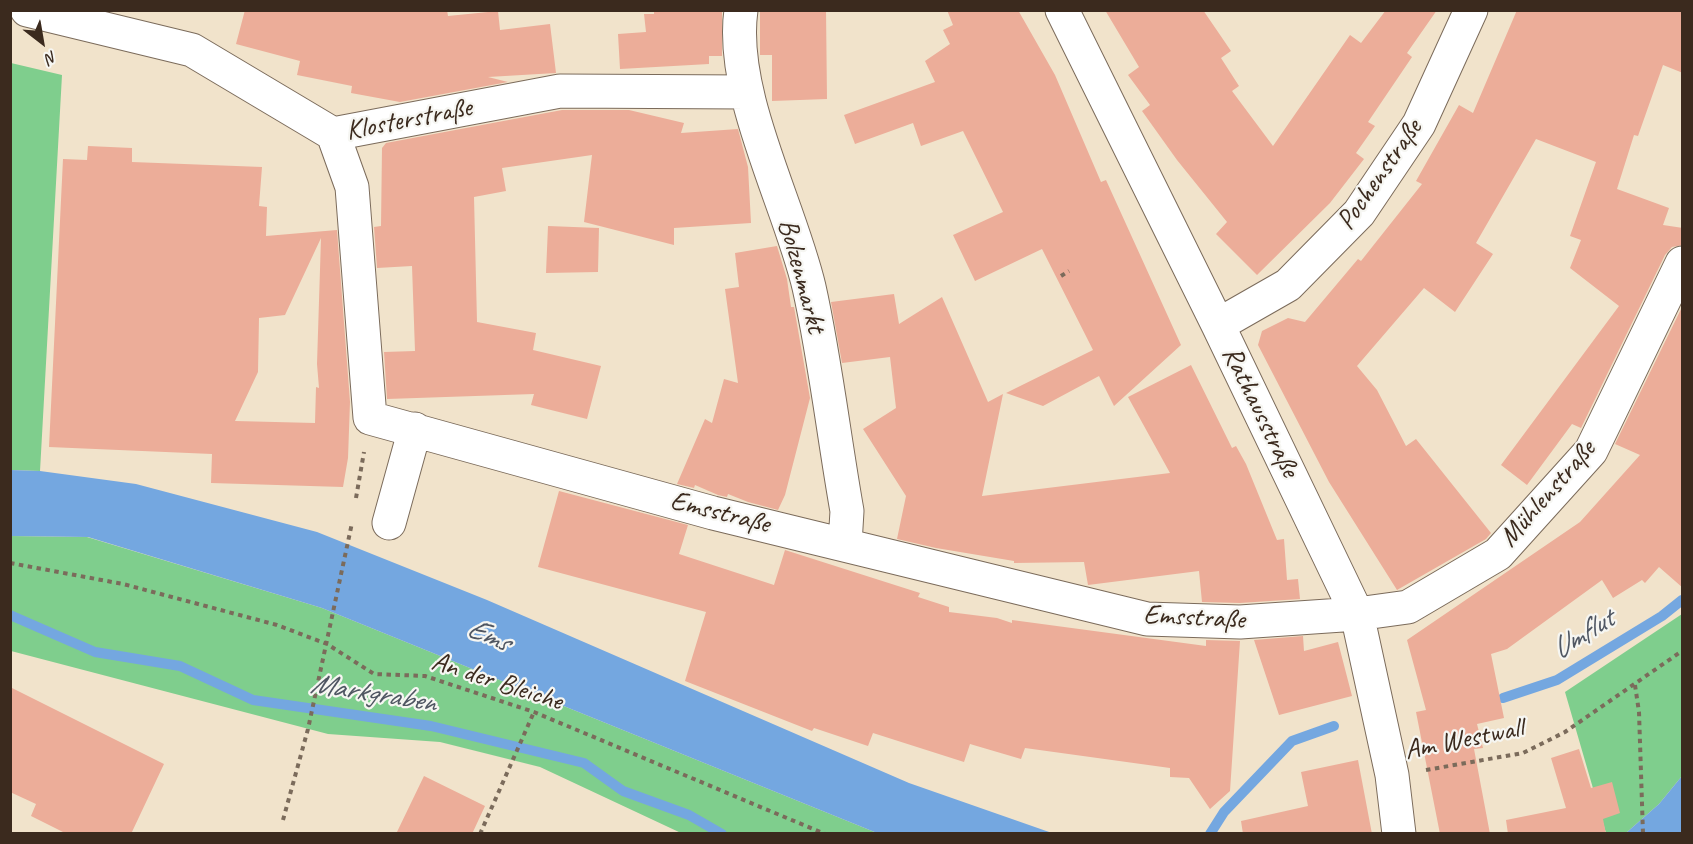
<!DOCTYPE html>
<html>
<head>
<meta charset="utf-8">
<style>
  body { margin:0 }
  #map { position:relative; width:1693px; height:844px; overflow:hidden; background:#f1e3cb; font-family:Caveat,sans-serif }
  canvas { display:block }
  .frame { position:absolute; inset:0; border:12px solid #3b2a1e; pointer-events:none }
  .north { position:absolute; left:12px; top:12px; width:60px; height:60px; -webkit-text-stroke:4px #f6f6f2; paint-order:stroke; rotate:149deg; font-size:16px; font-weight:700; line-height:24px; text-align:center; color:#3b2a1e }
  .north::after { content:''; display:block; margin:auto; width:21px; height:27px; background:#3b2a1e; clip-path:polygon(50% 0,100% 100%,50% 72%,0 100%) }
</style>
</head>
<body>
<div id="map">
<canvas width="1693" height="844"></canvas>
<div class="frame"></div>
<div class="north">N</div>
</div>
<script>
const g = document.querySelector('canvas').getContext('2d');
g.lineJoin = 'round';
function paint(path, color) {
  g.fillStyle = color;
  g.fill(path, 'evenodd');
}
function strokePath(path, color, width, dash) {
  g.strokeStyle = color;
  g.lineWidth = width;
  g.lineCap = dash ? 'butt' : 'round';
  g.setLineDash(dash || []);
  g.stroke(path);
}
function label(font, color, halo, rows, align = 'center') {
  g.font = font + ' Caveat,sans-serif';
  g.lineWidth = 4.5;
  g.setLineDash([]);
  g.textBaseline = 'middle';
  g.strokeStyle = halo;
  g.fillStyle = color;
  for (const [text, x, y, turn = 0] of rows) {
    g.save();
    g.translate(x, y);
    g.rotate((+turn || 0) * Math.PI / 180);
    g.textAlign = isNaN(turn) ? turn : align;
    if (halo) g.strokeText(text, 0, 0);
    g.fillText(text, 0, 0);
    g.restore();
  }
}
paint(new Path2D(`
  M 11,63 L 62,75 L 40,471 L 11,470 Z
  M 10,536 L 87,537 L 322,608 L 877,833 L 681,833 L 540,767 L 440,742 L 328,734 L 11,651 Z
  M 1682,614 L 1682,776 L 1659,804 L 1626,833 L 1606,833 L 1565,692 Z`), '#7fce8d');
paint(new Path2D(`
  M 11,470 L 40,471 L 136,484 L 317,532 L 487,600 L 909,783 L 1052,833 L 877,833 L 322,608 L 88,537 L 11,536 Z
  M 1682,776 L 1682,833 L 1626,833 L 1659,804 Z`), '#74a7e0');
strokePath(new Path2D(`
  M 10,615 L 95,652 L 180,666 L 253,700 L 431,726 L 584,763 L 623,791 L 689,815 L 722,834
  M 1503,698 L 1557,680 L 1662,616 L 1682,600
  M 1210,834 L 1224,812 L 1292,741 L 1334,726`), '#74a7e0', 10);
paint(new Path2D(`
  M 245,10 L 447,10 L 448,16 L 498,11 L 500,30 L 550,24 L 556,73 L 488,77 L 508,82 L 400,102 L 351,93 L 352,86 L 297,75 L 300,61 L 236,44 Z
  M 654,10 L 722,10 L 722,56 L 709,56 L 709,64 L 620,69 L 618,34 L 646,32 L 644,14 L 654,14 Z
  M 760,10 L 826,10 L 827,99 L 772,101 L 772,55 L 760,55 Z
  M 947,10 L 1018,10 L 1055,75 L 1101,182 L 1106,180 L 1181,345 L 1114,406 L 1099,376 L 1043,406 L 1006,393 L 1093,350 L 1042,249 L 975,281 L 953,235 L 1003,212 L 963,131 L 921,146 L 913,123 L 855,144 L 844,115 L 935,82 L 925,61 L 950,44 L 943,30 L 953,25 Z
  M 1105,10 L 1203,10 L 1231,51 L 1221,58 L 1239,86 L 1232,91 L 1273,146 L 1350,35 L 1361,43 L 1386,10 L 1437,10 L 1407,53 L 1412,57 L 1368,122 L 1375,126 L 1356,153 L 1364,159 L 1330,203 L 1257,275 L 1216,234 L 1227,222 L 1177,160 L 1142,111 L 1150,105 L 1128,75 L 1139,67 Z
  M 1517,10 L 1683,10 L 1683,73 L 1663,65 L 1638,136 L 1634,135 L 1617,189 L 1669,208 L 1663,225 L 1683,228 L 1683,245 L 1672,247 L 1665,255 L 1581,428 L 1572,424 L 1527,485 L 1501,465 L 1619,306 L 1570,268 L 1581,240 L 1570,236 L 1596,162 L 1536,139 L 1476,243 L 1493,254 L 1455,312 L 1424,288 L 1357,366 L 1377,390 L 1406,446 L 1416,439 L 1491,533 L 1486,539 L 1397,590 L 1329,482 L 1258,345 L 1262,331 L 1288,318 L 1305,322 L 1358,259 L 1361,261 L 1422,184 L 1416,181 L 1459,105 L 1473,113 Z
  M 562,110 L 629,110 L 684,123 L 681,133 L 738,129 L 748,167 L 751,223 L 674,228 L 674,245 L 584,222 L 592,155 L 502,168 L 506,191 L 474,197 L 477,322 L 536,333 L 533,350 L 601,366 L 587,419 L 531,405 L 534,394 L 387,399 L 384,352 L 415,351 L 412,266 L 377,268 L 374,227 L 381,226 L 382,148 L 386,143 Z
  M 88,146 L 132,148 L 132,162 L 262,167 L 259,206 L 267,207 L 266,236 L 337,230 L 350,402 L 348,458 L 343,487 L 211,483 L 212,454 L 49,447 L 63,159 L 87,160 ZM 321,238 L 317,364 L 319,388 L 316,387 L 315,423 L 235,421 L 258,372 L 259,318 L 285,315 Z
  M 548,226 L 599,228 L 598,272 L 546,273 Z
  M 777,246 L 787,279 L 791,307 L 794,307 L 810,398 L 785,495 L 778,510 L 748,502 L 728,494 L 727,497 L 718,495 L 695,485 L 694,488 L 677,484 L 705,419 L 712,423 L 724,379 L 738,383 L 725,289 L 739,287 L 735,253 Z
  M 894,294 L 899,324 L 942,297 L 988,402 L 1003,394 L 982,496 L 1170,473 L 1128,397 L 1191,365 L 1232,448 L 1236,446 L 1246,464 L 1277,540 L 1284,539 L 1287,580 L 1298,579 L 1300,599 L 1240,603 L 1202,602 L 1199,571 L 1088,585 L 1084,562 L 1014,563 L 1014,561 L 936,548 L 897,539 L 906,496 L 863,429 L 896,408 L 890,357 L 842,363 L 831,302 Z
  M 1683,305 L 1683,588 L 1659,567 L 1645,583 L 1642,580 L 1613,598 L 1602,580 L 1507,649 L 1491,654 L 1504,718 L 1477,724 L 1483,748 L 1474,749 L 1490,834 L 1440,834 L 1416,712 L 1426,710 L 1407,640 L 1580,522 L 1640,455 L 1615,444 Z
  M 559,491 L 688,525 L 679,554 L 774,585 L 785,550 L 920,593 L 918,597 L 949,607 L 949,612 L 997,618 L 1012,623 L 1012,620 L 1206,646 L 1206,640 L 1240,641 L 1230,791 L 1210,809 L 1189,778 L 1170,777 L 1170,768 L 1025,748 L 1021,759 L 970,744 L 964,762 L 873,733 L 868,746 L 814,728 L 812,731 L 685,681 L 706,612 L 538,567 Z
  M 1303,636 L 1304,651 L 1338,642 L 1352,696 L 1279,715 L 1254,640 Z
  M 10,687 L 164,764 L 131,834 L 67,834 L 31,816 L 36,804 L 10,792 Z
  M 1579,749 L 1591,788 L 1612,782 L 1620,813 L 1603,819 L 1606,834 L 1508,834 L 1506,820 L 1566,808 L 1551,758 Z
  M 1358,760 L 1372,834 L 1243,834 L 1241,821 L 1308,806 L 1301,772 Z
  M 424,776 L 485,806 L 472,834 L 396,834 Z`), '#ecad99');
const minor = new Path2D(`
  M 27,10 L 192,50 L 333,134 L 560,91 L 747,92
  M 741,10 C 729,94 790,205 809,287 C 825,358 834,438 847,511 L 845,544
  M 1062,10 L 1218,325 L 1357,614 L 1392,775 L 1399,834
  M 333,134 L 352,187 L 370,418 L 713,513 L 1147,619 L 1240,622 L 1357,614 L 1408,607 L 1498,554 L 1591,451 L 1682,263
  M 1218,325 L 1288,285 L 1359,213 L 1419,124 L 1471,10
  M 389,523 L 415,429`);
strokePath(minor, '#7b6b5b', 35);
strokePath(new Path2D(`
  M 1061,276 L 1069,271
  M 356,498 L 364,452
  M 10,563 L 123,584 L 277,625 L 327,644 L 374,674 L 425,676 L 534,712 L 825,834
  M 1635,685 L 1639,712 L 1643,834
  M 1426,770 L 1523,753 L 1565,732 L 1682,651
  M 283,820 L 308,729 L 352,523
  M 480,834 L 534,712`), '#7b6b5b', 4, [4.5, 4.5]);
strokePath(minor, '#fff', 33);
label('28px', '#3b2a1e', '#f6f6f2', [
  ["Klosterstraße",409,120,-11],
  ["Pochenstraße",1380,175,-55],
  ["Bolzenmarkt",801,276,75],
  ["Rathausstraße",1260,412,64],
  ["Mühlenstraße",1548,494,-49],
  ["Emsstraße",720,513,14],
  ["Emsstraße",1194,618,3],
  ["An der Bleiche",497,682,18],
  ["Am Westwall",1464,740,-11]
]);
label('italic 30px', '#4f5662', '#f6f6f2', [
  ["Umflut",1583,635,-32],
  ["Ems",488,636,23],
  ["Markgraben",373,694,9]
]);
</script>
</body>
</html>
